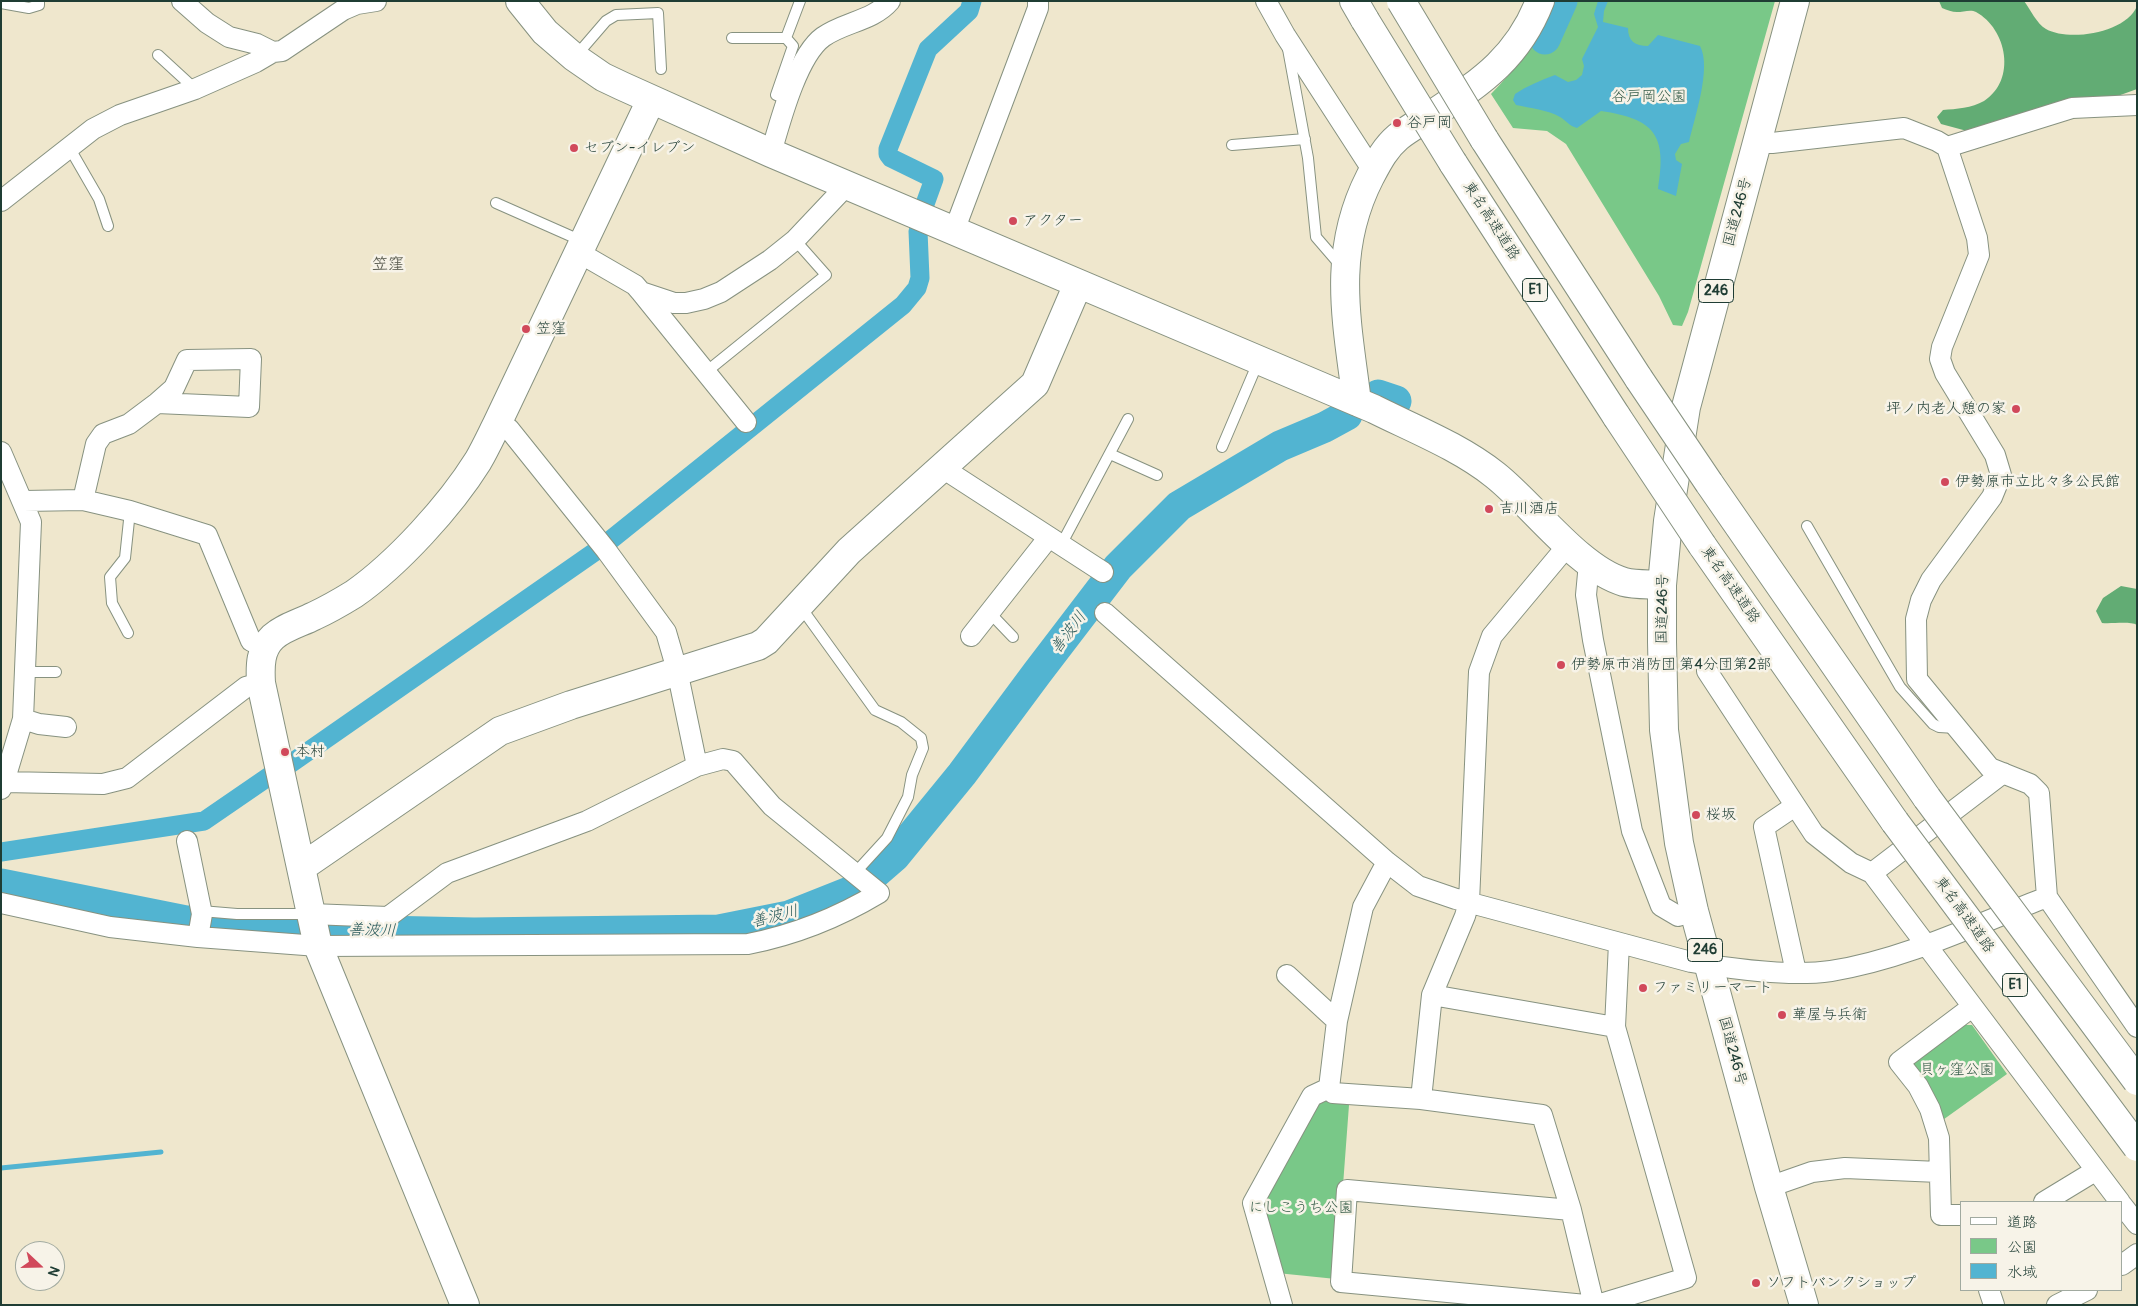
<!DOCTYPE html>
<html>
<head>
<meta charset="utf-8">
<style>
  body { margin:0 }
  #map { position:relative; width:2138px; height:1306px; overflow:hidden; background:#efe7cd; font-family:Pangolin,"Klee One",sans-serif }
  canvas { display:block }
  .frame { position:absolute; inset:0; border:2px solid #1f3d34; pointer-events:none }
  .legend { position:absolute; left:1960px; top:1201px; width:162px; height:90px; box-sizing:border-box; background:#f7f3e8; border:1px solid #a1aaa0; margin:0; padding:6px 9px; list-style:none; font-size:15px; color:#1f3d34 }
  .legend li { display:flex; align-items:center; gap:10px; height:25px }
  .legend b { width:25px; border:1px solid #a1aaa0 }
  .north { position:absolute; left:15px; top:1241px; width:50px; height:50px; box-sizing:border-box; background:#f7f3e8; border:1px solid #a1aaa0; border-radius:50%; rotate:111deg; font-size:14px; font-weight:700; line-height:20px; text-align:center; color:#1f3d34 }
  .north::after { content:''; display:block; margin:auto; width:18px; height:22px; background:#d1495b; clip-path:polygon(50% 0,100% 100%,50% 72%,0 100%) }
</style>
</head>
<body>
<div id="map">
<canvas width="2138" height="1306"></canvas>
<div class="frame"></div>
<ul class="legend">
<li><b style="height:6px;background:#fff"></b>道路</li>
<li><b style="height:14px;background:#79c888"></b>公園</li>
<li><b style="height:14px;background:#52b4d1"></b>水域</li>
</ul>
<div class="north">N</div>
</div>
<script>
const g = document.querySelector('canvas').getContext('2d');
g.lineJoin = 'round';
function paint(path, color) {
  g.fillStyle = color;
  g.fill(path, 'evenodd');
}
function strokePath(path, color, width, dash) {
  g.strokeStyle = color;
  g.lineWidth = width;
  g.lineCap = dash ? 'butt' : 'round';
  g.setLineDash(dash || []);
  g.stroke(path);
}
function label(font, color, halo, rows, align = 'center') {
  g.font = font + ' Pangolin,"Klee One",sans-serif';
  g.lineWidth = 5;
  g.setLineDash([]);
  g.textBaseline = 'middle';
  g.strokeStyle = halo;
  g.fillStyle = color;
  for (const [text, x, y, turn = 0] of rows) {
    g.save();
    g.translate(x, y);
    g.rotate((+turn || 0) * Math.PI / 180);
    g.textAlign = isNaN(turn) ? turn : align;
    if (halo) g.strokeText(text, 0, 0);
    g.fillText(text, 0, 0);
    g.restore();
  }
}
paint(new Path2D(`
  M 1556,1 L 1775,1 L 1688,312 L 1682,326 L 1673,325 L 1659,296 L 1566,144 L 1547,131 L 1513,128 L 1491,94 C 1518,66 1542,38 1556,1 Z
  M 1964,1025 L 1972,1025 L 2007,1074 L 1940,1122 L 1912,1069 L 1915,1060 Z
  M 1320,1096 L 1339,1098 L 1349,1105 L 1336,1279 L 1277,1273 L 1257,1203 Z`), '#79c888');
paint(new Path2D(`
  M 1939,1 L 2024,1 C 2030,9 2037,24 2046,29 C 2069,42 2126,33 2137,6 L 2137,89 L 2115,97 L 1967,131 L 1941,124 L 1937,117 L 1943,110 C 1956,109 1972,108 1984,101 C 2017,80 2007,29 1976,12 C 1971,9 1963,12 1957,12 C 1952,12 1947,10 1942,8 Z
  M 2121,586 L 2137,589 L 2137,625 C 2130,621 2112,624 2102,623 L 2096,611 L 2103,598 Z`), '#62ac74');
paint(new Path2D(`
  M 1598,1 L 1608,1 L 1604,11 L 1603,22 L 1628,28 C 1628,41 1635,46 1648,46 L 1658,35 L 1700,46 C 1712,68 1694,119 1689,142 L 1681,144 L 1675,154 L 1676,160 L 1682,164 L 1676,196 L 1658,189 C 1667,135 1655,119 1601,111 L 1577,128 C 1569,126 1567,121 1560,117 C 1548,110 1530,108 1516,105 L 1513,100 L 1515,94 C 1527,86 1541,80 1555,75 L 1568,82 L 1576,80 L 1582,75 L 1584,66 L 1582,59 L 1598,27 L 1594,14 Z`), '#52b4d1');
strokePath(new Path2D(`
  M 1,1168 L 161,1152`), '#52b4d1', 5);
strokePath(new Path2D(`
  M 925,204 L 934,179 L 891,158 L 888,154 L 888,149 L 928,49 L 969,11 L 972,1
  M 608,542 L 903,305 L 917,288 L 920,278 L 918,231
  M 290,764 L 596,551
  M 1,852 L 204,821 L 271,775`), '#52b4d1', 19);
strokePath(new Path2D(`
  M 1545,39 L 1562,1
  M 1378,395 L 1396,401
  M 1,884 L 186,921 L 228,926 L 334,930 L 474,933 L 719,930 L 789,916 L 857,889 L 895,856 L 962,774 L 1037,673 L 1118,567 L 1179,506 L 1280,446 L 1325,427 L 1347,415`), '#52b4d1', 31);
const lane = new Path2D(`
  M 1,3 L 29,8 L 39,5 L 39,1
  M 732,38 L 786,38 L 793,46 L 776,95 L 788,100
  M 786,38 L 800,1
  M 1288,49 L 1308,158 L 1316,237 L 1341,266
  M 158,55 L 195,89
  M 575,57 L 606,21 L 616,15 L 658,13 L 661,69
  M 1232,145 L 1305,139
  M 69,147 L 99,199 L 108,226
  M 496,203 L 582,241
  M 706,372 L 826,275 L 795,240
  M 1222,447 L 1259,360
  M 1110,454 L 1157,475
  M 1807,526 L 1900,687 L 1933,724 L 1939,727 L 1956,728
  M 1061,545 L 1128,419
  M 800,606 L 875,710 L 901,722 L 921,738 L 923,748 L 912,775 L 908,797 L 887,838 L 855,873
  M 990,613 L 1013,637
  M 128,633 L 112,603 L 110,577 L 125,558 L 130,511
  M 25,672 L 56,672
  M 201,911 L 237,914 L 310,914`);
const street = new Path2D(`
  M 182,1 L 207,23 L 229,37 L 257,44 L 273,52
  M 1266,1 L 1285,35 L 1373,171
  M 1756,143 L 1772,143 L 1904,128 L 1937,141 L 1947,147 L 1977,238 L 1979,255 L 1942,347 L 1940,359 L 1945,373 L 1995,455 L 2001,475 L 1992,497 L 1931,580 L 1921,600 L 1916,619 L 1917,679 L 1990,768 L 2030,784 L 2039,793 L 2047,897 L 2137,1027
  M 1947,147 L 2072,108 L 2137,105
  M 771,153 C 780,122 797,56 823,37 C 844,22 873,21 890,1
  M 1,201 L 93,129 L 120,115 L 195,89 L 256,62 L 273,52 L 282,51 L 343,10 L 357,4 L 376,1
  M 954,231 L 1038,8 L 1038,1
  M 578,252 L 635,285 L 641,292 L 746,422
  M 641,292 L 674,303 L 686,303 L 704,299 L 721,292 L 770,260 L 795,240 L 847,185
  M 497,424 L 509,429 L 606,550 L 666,632 L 677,670 L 697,766
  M 1,452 L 31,522 L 23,719 L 4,782
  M 941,467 L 1103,572
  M 83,500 L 96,444 L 103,434 L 129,424 L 157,403 L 174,388 L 187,360 L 251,359 L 249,407 L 157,403
  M 24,501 L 83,500 L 130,511 L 207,535 L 251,641 L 265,647
  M 1589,563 L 1586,595 L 1593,640 L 1632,831 L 1661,906 L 1678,916 L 1694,911
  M 1105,613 L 1387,862 L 1418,886 L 1456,899 L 1691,962 C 1733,969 1789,977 1831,971 C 1906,959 1977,924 2047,897
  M 971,636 L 1049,537
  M 1707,671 L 1814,834 L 1851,863 L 1872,873 L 2120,1202
  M 23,719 L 39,724 L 66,727
  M 1,789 L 4,782 L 103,784 L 127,778 L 246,687 L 261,683
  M 1795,806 L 1764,827 L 1796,972
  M 187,841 L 202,914 L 198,937
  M 1872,873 L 2003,773
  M 1,903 L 110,927 L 198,937 L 318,946 L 748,944 C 794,935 839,917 879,893 L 772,806 L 733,761 L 723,759 L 697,766 L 587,821 L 447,873 L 388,917 L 311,914
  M 1287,975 L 1337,1021
  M 1432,995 L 1615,1027
  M 1329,1088 L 1333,1093 L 1421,1099 L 1542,1115 L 1571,1210 L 1594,1305
  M 1329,1088 L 1337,1021 L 1363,907 L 1387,862
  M 1421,1099 L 1432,995 L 1465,916 L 1469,902 L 1479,672 L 1492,636 L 1568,545
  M 1769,1187 L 1812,1172 L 1845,1168 L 1939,1172
  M 2044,1202 L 2095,1171
  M 2122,1205 L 2137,1224
  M 1571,1210 L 1347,1190 L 1341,1282 L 1586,1305
  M 1962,1215 L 1941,1215 L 1939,1138 L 1930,1109 L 1918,1086 L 1899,1062 L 1972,1007
  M 2122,1265 L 2137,1254
  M 1989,1290 L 1994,1305
  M 1282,1305 L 1253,1203 L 1312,1096 L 1329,1088
  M 1597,1305 L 1686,1278 L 1615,1027 L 1619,943
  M 2057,1305 L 2087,1290`);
const secondary = new Path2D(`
  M 520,1 L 545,32 L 574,57 L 603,77 L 622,86 L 771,153 L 1374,409 C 1414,429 1460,447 1495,475 C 1532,504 1579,569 1624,582 C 1635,585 1650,584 1662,585
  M 1357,402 C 1347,322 1331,253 1370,177 C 1378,162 1385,148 1398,137 C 1408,129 1419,123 1430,116 C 1479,83 1517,60 1540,1
  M 302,867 L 500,731 L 571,705 L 758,646 L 766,641 L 849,551 L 1035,384 L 1078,284
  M 465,1305 L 318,946 L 261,683 C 260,666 260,649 273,637 C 284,627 300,623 314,616 C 327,610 341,602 354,594 C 397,564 450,506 478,461 C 485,449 491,436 497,424 L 651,100`);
const highway = new Path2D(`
  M 1354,1 L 1365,20
  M 1795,1 L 1686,407 L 1668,521 L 1662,585 L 1662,642 L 1664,730 L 1679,843 L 1694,911 L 1769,1187 L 1804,1305
  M 1484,139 L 1639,379
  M 1453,163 L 1617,417
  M 1709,483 L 1927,798
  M 1702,545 L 1895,822`);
strokePath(lane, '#879280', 12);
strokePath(street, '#879280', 22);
strokePath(secondary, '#879280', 30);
strokePath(highway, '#879280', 30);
strokePath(lane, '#fff', 10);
strokePath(street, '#fff', 20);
strokePath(secondary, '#fff', 28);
strokePath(highway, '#fff', 28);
const highwayBridge = new Path2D(`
  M 1401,1 L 1484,139
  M 1365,20 L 1453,163
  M 1639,379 L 1709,483
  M 1617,417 L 1702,545
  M 1927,798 L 2137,1081
  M 1895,822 L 2137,1147`);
strokePath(highwayBridge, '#879280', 30, []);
strokePath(highwayBridge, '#fff', 28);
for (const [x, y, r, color] of [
  [1397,123,5,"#d1495b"],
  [574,148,5,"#d1495b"],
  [1013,221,5,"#d1495b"],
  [526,329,5,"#d1495b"],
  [2016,409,5,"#d1495b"],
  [1945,482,5,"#d1495b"],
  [1489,509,5,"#d1495b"],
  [1561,665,5,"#d1495b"],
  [285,752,5,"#d1495b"],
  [1696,815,5,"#d1495b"],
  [1643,988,5,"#d1495b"],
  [1782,1015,5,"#d1495b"],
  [1756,1283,5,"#d1495b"]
]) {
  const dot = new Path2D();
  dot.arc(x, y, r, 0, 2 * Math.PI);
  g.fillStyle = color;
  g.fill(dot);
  strokePath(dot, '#f7f3e8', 2);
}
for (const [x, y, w] of [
  [1535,290,25],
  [1716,291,35],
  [1705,950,35],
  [2015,985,25]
]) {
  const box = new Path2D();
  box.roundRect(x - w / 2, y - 11.5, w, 23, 4);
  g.fillStyle = '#f7f3e8';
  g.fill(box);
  strokePath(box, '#1f3d34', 1);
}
label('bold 14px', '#1f3d34', null, [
  ["E1",1535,290],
  ["246",1716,291],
  ["246",1705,950],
  ["E1",2015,985]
]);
label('15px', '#315945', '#f7f3e8', [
  ["谷戸岡公園",1649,97],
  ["貝ヶ窪公園",1957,1070],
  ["にしこうち公園",1301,1208]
]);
label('15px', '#1f3d34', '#f7f3e8', [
  ["谷戸岡",1407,123],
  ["セブン-イレブン",584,148],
  ["アクター",1023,221],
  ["笠窪",536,329],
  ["坪ノ内老人憩の家",2006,409,"right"],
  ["伊勢原市立比々多公民館",1955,482],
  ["吉川酒店",1499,509],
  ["伊勢原市消防団 第4分団第2部",1571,665],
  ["本村",295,752],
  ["桜坂",1706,815],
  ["ファミリーマート",1653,988],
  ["華屋与兵衛",1792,1015],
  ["ソフトバンクショップ",1766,1283]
], 'left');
label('15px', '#1f3d34', '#f7f3e8', [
  ["国道246号",1738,212,-75],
  ["東名高速道路",1491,221,57],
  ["東名高速道路",1730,585,55],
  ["国道246号",1663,609,-89],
  ["東名高速道路",1964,915,54],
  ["国道246号",1732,1051,75]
]);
label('bold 16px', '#5e6054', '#f7f3e8', [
  ["笠窪",388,265]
]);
label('italic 16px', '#2c5b5b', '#f7f3e8', [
  ["善波川",1069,633,-53],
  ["善波川",775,917,-14],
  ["善波川",372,931,1]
]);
</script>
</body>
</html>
